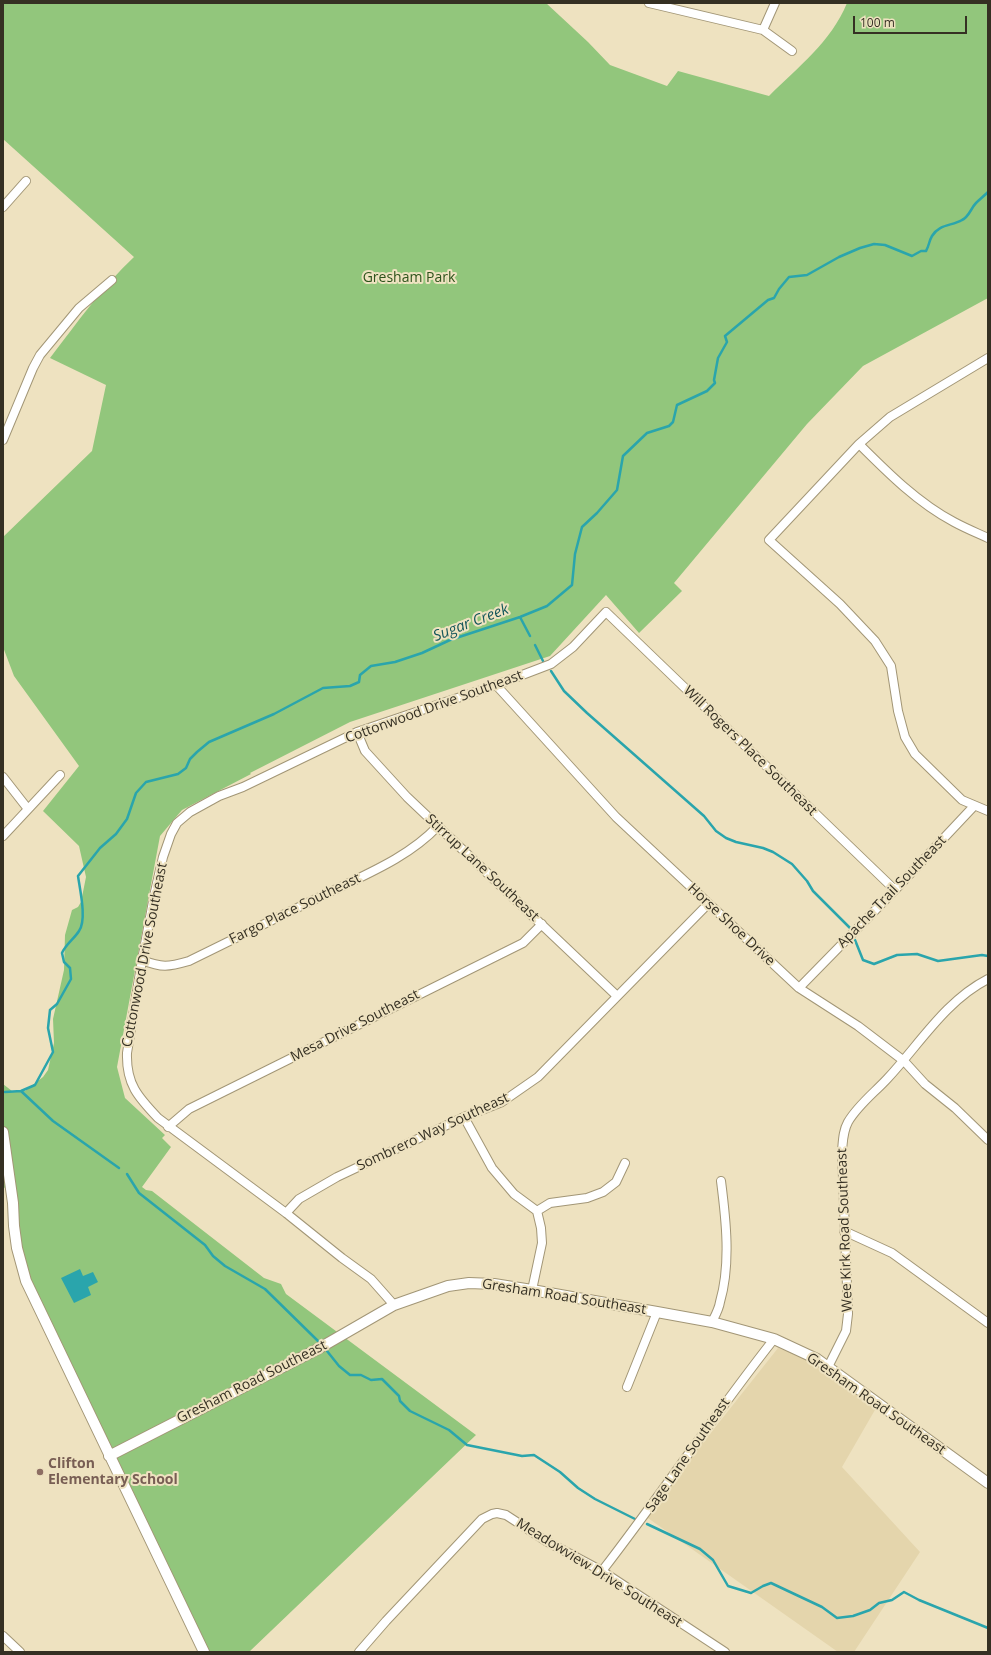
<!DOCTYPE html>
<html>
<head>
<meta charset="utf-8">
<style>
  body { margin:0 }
  #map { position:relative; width:991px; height:1655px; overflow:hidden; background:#eee2c0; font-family:"Open Sans",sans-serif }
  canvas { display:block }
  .frame { position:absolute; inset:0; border:4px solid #353023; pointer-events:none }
  .scale { position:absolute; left:853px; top:16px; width:114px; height:18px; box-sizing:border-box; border:2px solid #353023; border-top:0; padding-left:5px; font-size:12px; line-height:14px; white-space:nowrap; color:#353023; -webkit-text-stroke:3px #eee2c0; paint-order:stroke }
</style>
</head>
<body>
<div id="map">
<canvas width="991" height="1655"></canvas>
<div class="frame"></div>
<div class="scale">100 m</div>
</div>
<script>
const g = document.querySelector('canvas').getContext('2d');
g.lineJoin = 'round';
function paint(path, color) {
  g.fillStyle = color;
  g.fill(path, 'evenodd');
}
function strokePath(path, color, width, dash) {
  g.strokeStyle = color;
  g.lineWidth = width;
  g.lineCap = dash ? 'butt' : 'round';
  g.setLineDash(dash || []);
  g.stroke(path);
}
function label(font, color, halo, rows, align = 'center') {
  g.font = font + ' "Open Sans",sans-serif';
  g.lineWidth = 4;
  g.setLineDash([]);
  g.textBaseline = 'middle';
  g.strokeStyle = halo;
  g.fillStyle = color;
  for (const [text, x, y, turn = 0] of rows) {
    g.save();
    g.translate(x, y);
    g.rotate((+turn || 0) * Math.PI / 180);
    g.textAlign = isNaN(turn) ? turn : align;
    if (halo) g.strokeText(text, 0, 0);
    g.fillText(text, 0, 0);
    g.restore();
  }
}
paint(new Path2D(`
  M 778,1348 L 817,1362 L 879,1403 L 842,1467 L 920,1552 L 854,1652 L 838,1652 L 645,1516 Z`), '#e4d5ac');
paint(new Path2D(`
  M 3,3 L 546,3 L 588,42 L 610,65 L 667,86 L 678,71 L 769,96 C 798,67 831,42 847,3 L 988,3 L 988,298 L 863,366 L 807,424 L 674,583 L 682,591 L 639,633 L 606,595 L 550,656 L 350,722 L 250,773 L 251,774 L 182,810 L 160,836 L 117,1067 L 125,1098 L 165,1135 L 162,1138 L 171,1147 L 142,1187 L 146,1190 L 152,1191 L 264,1278 L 281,1284 L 286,1294 L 476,1435 L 249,1652 L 202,1652 L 21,1268 L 8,1187 L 3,1188 L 3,1084 L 12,1091 L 25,1091 L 43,1077 L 48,1070 L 54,1043 L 53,1019 L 64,970 L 65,935 L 72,910 L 78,907 L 81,902 L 86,877 L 79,846 L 43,811 L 79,766 L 14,676 L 3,647 L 3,537 L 92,451 L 106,385 L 50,358 C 77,323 102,287 134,257 L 3,139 Z`), '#92c67c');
paint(new Path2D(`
  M 80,1269 L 83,1276 L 93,1272 L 98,1282 L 88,1287 L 91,1295 L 74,1303 L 61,1278 Z`), '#2aa5ac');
strokePath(new Path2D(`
  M 520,617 L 530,636
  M 535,645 L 543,661
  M 551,671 L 564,691 L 587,713 L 704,816 L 716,831 L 726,838 L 736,842 L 763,848 L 773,852 L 792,864 L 807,881 L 813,891 L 850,928
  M 855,940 L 863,960 L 874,964 L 897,955 L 917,954 L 938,961 L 982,955 L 988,956
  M 21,1091 L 53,1121 L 119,1168
  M 5,1092 L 21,1091 L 35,1085 L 53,1052 L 48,1028 L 50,1010 L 57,1004 L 71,979 L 70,968 L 64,962 L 62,953 C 66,944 74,939 79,931 C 87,920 80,890 78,876 L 100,848 L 116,834 L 127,819 L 136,793 L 146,782 L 178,774 L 186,768 L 190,759 L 197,752 L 209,742 L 274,714 L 323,688 L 350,686 L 359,682 L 360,675 L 371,666 L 395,662 L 422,653 L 450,640 L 520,617 L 547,606 L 572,585 L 575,554 L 582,527 L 597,513 L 617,490 L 623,456 L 647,433 L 669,426 L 673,422 L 677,405 L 707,391 L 715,383 L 714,380 L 718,358 L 727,342 L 725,336 L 768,300 L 774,298 L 779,289 L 789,277 L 807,275 L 839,257 L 860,248 L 874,244 L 885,245 L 912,256 L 921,251 L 926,251 C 929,246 929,241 932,236 C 939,224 952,226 962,220 C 969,217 971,208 976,203 C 980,199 984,196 988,192
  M 127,1174 L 139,1193 L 205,1245 L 213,1256 L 225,1266 L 265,1289 L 318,1341
  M 327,1351 L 339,1366 L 350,1375 L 361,1375 L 371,1380 L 382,1379 L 399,1396 L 400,1401 L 410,1411 L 449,1430 L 467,1445 L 522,1456 L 534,1455 L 560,1472 L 578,1488 L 595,1499 L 635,1519
  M 647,1524 L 700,1549 L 713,1560 L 728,1586 L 751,1593 L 763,1586 L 771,1583 L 822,1607 L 837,1618 L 853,1616 L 870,1610 L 879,1603 L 892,1600 L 904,1592 L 919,1600 L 988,1628`), '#2aa5ac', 2.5);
const minor = new Path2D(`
  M 649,3 L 763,30 L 792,51
  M 763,30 L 775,3
  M 3,207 L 26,181
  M 988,358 L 890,417 L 859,444 L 769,540 L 840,604 L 875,641 L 891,666 L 898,711 L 905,737 L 915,754 L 962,800 L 988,811
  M 3,440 L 33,368 L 40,355 L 79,308 L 112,280
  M 859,444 C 888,473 918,503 954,522 C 965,528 977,533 988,538
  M 496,685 L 616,817 L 799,988 L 858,1026 L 904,1061 L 925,1084 L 955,1108 L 988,1140
  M 357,732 L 365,751 L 407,797 L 617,996
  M 3,777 L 28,809
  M 3,836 L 60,775
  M 142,960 C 162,968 168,967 189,961 C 234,939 280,916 326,894 C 364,875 408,858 438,826
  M 799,988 L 895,890 L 974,806
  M 464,1117 L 492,1168 L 514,1194 L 537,1211 L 541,1228 L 542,1243 L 532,1290
  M 168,1127 L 189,1109 L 523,943 L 542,924
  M 537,1211 L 550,1203 L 587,1198 L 603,1192 L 616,1182 L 625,1163
  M 286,1213 L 299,1199 L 337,1177 L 464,1117 L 502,1102 L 538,1077 L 708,904
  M 844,1231 L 892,1253 L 988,1323
  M 394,1305 L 371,1279 L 342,1258 L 286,1213 L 158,1118 C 138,1097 126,1084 127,1053 L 142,960 L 154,896 L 163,857 L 171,834 L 177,823 L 190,812 L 219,796 L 243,787 L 357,732 L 496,685 L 551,664 L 573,647 L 606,612 L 895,890
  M 712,1322 C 715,1316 719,1309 720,1302 C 731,1264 726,1220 721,1181
  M 828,1367 L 846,1331 L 848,1314 L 842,1151 C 843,1140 843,1131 848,1122 C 858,1105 874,1093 887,1079 C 919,1045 945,1001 988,979
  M 627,1387 L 657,1312
  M 602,1571 C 661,1495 714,1415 774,1339
  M 3,1636 L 20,1652
  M 359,1652 L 386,1621 L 482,1519 L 492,1514 L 497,1513 L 506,1515 L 546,1541 L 602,1571 L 725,1652`);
const tertiary = new Path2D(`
  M 3,1132 L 13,1203 L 14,1226 L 17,1248 L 26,1281 L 204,1652
  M 109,1456 L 316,1350 L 394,1305 L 448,1286 L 469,1283 L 494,1284 L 532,1290 L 657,1312 L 712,1322 L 774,1339 L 817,1359 L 988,1483`);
strokePath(minor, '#a29676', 10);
strokePath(tertiary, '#a29676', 12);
strokePath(minor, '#fff', 8);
strokePath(tertiary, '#fff', 10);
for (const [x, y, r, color] of [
  [40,1472,4,"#8d6e63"]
]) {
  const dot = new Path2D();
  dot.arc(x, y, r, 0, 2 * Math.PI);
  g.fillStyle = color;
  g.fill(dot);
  strokePath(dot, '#eee2c0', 1.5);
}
label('14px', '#2d531b', '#eee2c0', [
  ["Gresham Park",409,278]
]);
label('14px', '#353023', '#eee2c0', [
  ["Cottonwood Drive Southeast",434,707,-20],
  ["Will Rogers Place Southeast",750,751,44],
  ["Stirrup Lane Southeast",482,868,43],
  ["Apache Trail Southeast",892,892,-46],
  ["Fargo Place Southeast",295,909,-26],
  ["Horse Shoe Drive",731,925,43],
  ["Cottonwood Drive Southeast",145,955,-79],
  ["Mesa Drive Southeast",355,1026,-27],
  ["Sombrero Way Southeast",433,1132,-25],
  ["Wee Kirk Road Southeast",845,1230,-92],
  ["Gresham Road Southeast",564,1297,9],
  ["Gresham Road Southeast",252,1382,-27],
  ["Gresham Road Southeast",876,1404,35],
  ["Sage Lane Southeast",688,1455,-55],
  ["Meadowview Drive Southeast",599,1573,32]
]);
label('bold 14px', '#785e54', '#eee2c0', [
  ["Clifton",48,1464],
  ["Elementary School",48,1480]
], 'left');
label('italic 15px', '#14565a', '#eee2c0', [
  ["Sugar Creek",471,623,-21]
]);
</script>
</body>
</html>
